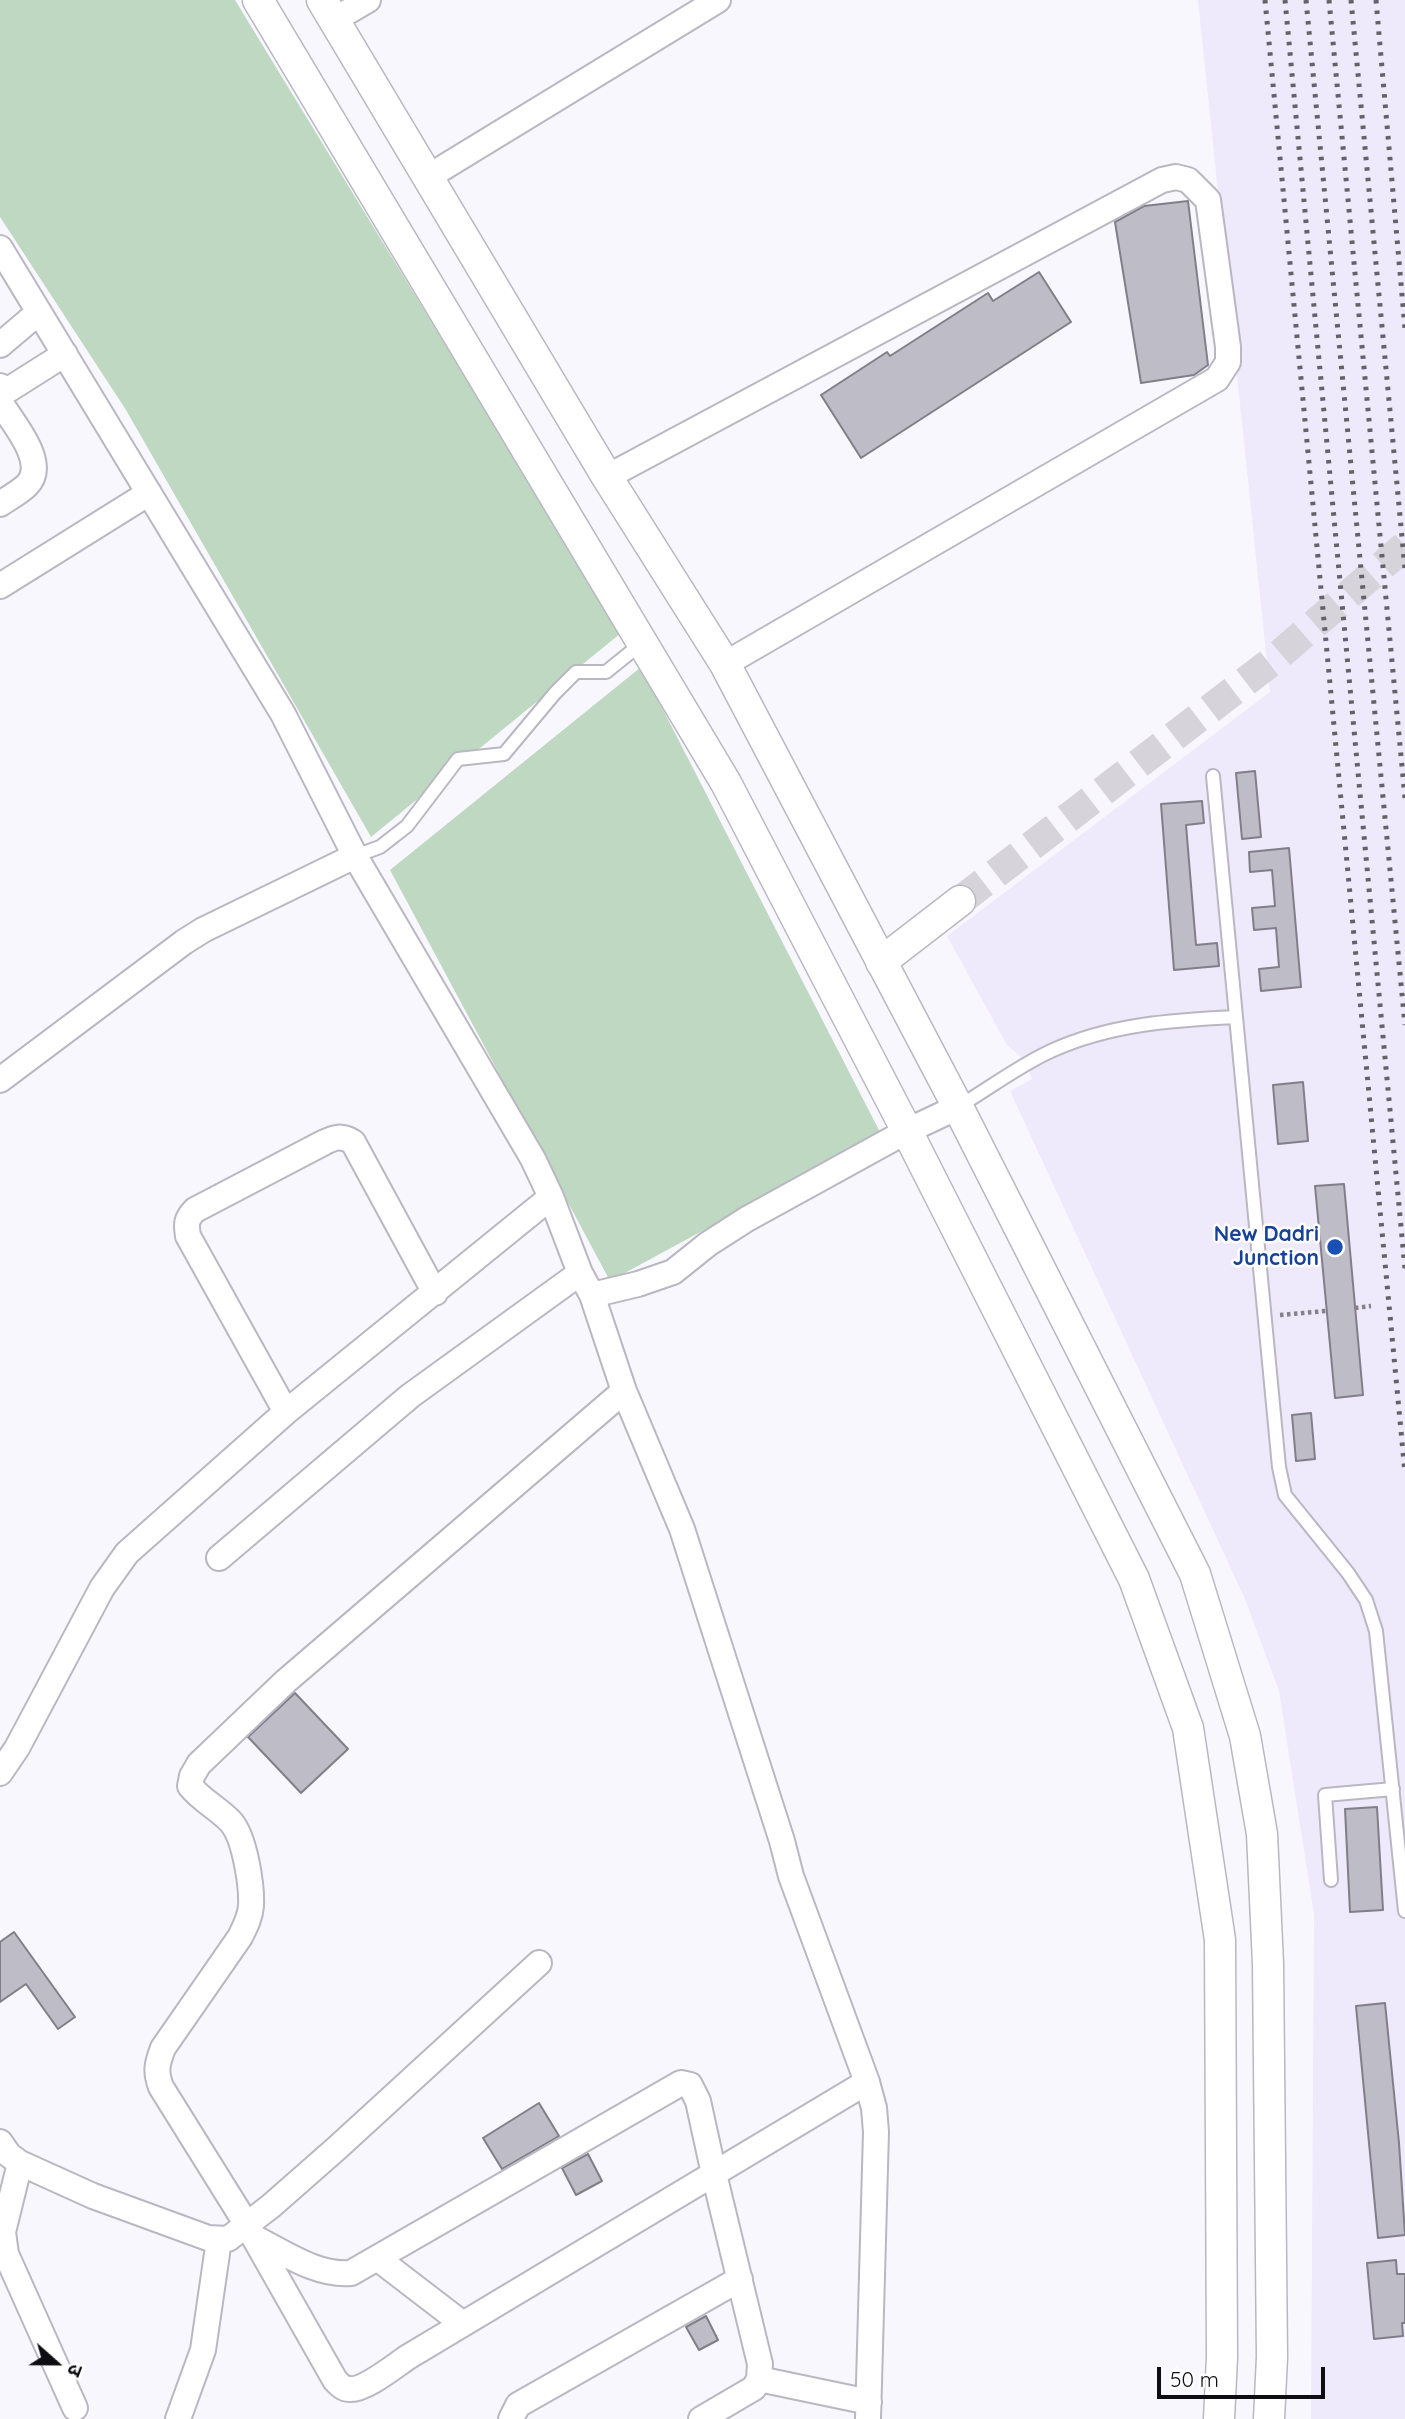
<!DOCTYPE html>
<html>
<head>
<meta charset="utf-8">
<style>
  body { margin:0 }
  #map { position:relative; width:1405px; height:2419px; overflow:hidden; background:#f9f7fe; font-family:Quicksand,"Noto Sans Devanagari",sans-serif }
  canvas { display:block }
  .north { position:absolute; left:21px; top:2328px; width:70px; height:70px; -webkit-text-stroke:5px #fff; paint-order:stroke; rotate:111deg; font-size:19px; font-weight:700; line-height:28px; text-align:center; color:#0e0d11 }
  .north::after { content:''; display:block; margin:auto; width:24px; height:32px; background:#0e0d11; clip-path:polygon(50% 0,100% 100%,50% 72%,0 100%) }
  .scale { position:absolute; left:1157px; top:2367px; width:168px; height:32px; box-sizing:border-box; border:4px solid #0e0d11; border-top:0; padding-left:9px; font-size:21px; line-height:24px; white-space:nowrap; color:#0e0d11; -webkit-text-stroke:5px #fff; paint-order:stroke }
</style>
</head>
<body>
<div id="map">
<canvas width="1405" height="2419"></canvas>
<div class="north">उ</div>
<div class="scale">50 m</div>
</div>
<script>
const g = document.querySelector('canvas').getContext('2d');
g.lineJoin = 'round';
function paint(path, color) {
  g.fillStyle = color;
  g.fill(path, 'evenodd');
}
function strokePath(path, color, width, dash) {
  g.strokeStyle = color;
  g.lineWidth = width;
  g.lineCap = dash ? 'butt' : 'round';
  g.setLineDash(dash || []);
  g.stroke(path);
}
function label(font, color, halo, rows, align = 'center') {
  g.font = font + ' Quicksand,sans-serif';
  g.lineWidth = 5;
  g.setLineDash([]);
  g.textBaseline = 'middle';
  g.strokeStyle = halo;
  g.fillStyle = color;
  for (const [text, x, y, turn = 0] of rows) {
    g.save();
    g.translate(x, y);
    g.rotate((+turn || 0) * Math.PI / 180);
    g.textAlign = isNaN(turn) ? turn : align;
    if (halo) g.strokeText(text, 0, 0);
    g.fillText(text, 0, 0);
    g.restore();
  }
}
paint(new Path2D(`
  M 1198,0 L 1405,0 L 1405,2419 L 1311,2419 L 1314,1914 L 1279,1691 L 1245,1599 L 1010,1091 L 1032,1079 L 1025,1060 L 1007,1045 L 947,936 L 1270,692 Z`), '#eee9fb');
paint(new Path2D(`
  M 0,0 L 235,0 L 621,633 L 371,837 L 126,410 L 0,217 Z
  M 641,667 L 881,1134 L 610,1281 L 390,870 Z`), '#bfd8c2');
const building = new Path2D(`
  M 1188,201 L 1208,365 L 1194,375 L 1141,383 L 1115,222 L 1144,206 Z
  M 1039,272 L 1071,322 L 861,458 L 821,395 L 887,352 L 890,356 L 988,293 L 993,301 Z
  M 1255,771 L 1261,837 L 1242,839 L 1236,773 Z
  M 1202,801 L 1204,823 L 1186,825 L 1196,945 L 1217,943 L 1219,966 L 1174,970 L 1161,804 Z
  M 1289,848 L 1301,987 L 1261,991 L 1259,969 L 1279,967 L 1276,928 L 1254,930 L 1252,908 L 1275,906 L 1272,870 L 1250,872 L 1249,852 Z
  M 1303,1082 L 1308,1141 L 1278,1144 L 1273,1085 Z
  M 1344,1184 L 1363,1395 L 1335,1398 L 1315,1186 Z
  M 1311,1413 L 1315,1459 L 1296,1461 L 1292,1415 Z
  M 295,1693 L 348,1749 L 301,1793 L 248,1737 Z
  M 1377,1807 L 1383,1910 L 1350,1912 L 1345,1809 Z
  M 14,1932 L 75,2017 L 58,2029 L 26,1984 L 0,2002 L 0,1942 Z
  M 1385,2003 L 1399,2143 L 1405,2235 L 1378,2238 L 1356,2006 Z
  M 539,2103 L 559,2136 L 502,2169 L 483,2138 Z
  M 588,2154 L 602,2181 L 576,2195 L 562,2168 Z
  M 1396,2260 L 1397,2274 L 1405,2274 L 1405,2323 L 1402,2323 L 1403,2336 L 1374,2339 L 1367,2263 Z
  M 706,2316 L 718,2340 L 699,2350 L 686,2327 Z`);
paint(building, '#bebcc6');
strokePath(building, '#807e88', 2);
strokePath(new Path2D(`
  M 960,901 L 1271,662 L 1405,546`), '#d6d4da', 30, [30, 15]);
const service = new Path2D(`
  M 1213,776 L 1279,1467 L 1285,1495 L 1348,1573 L 1366,1600 L 1376,1631 L 1405,1911
  M 355,856 L 380,847 L 407,826 L 458,759 L 504,754 L 555,693 L 576,672 L 606,672 L 642,643
  M 958,1107 C 988,1089 1020,1065 1051,1051 C 1110,1024 1173,1020 1236,1017
  M 1331,1880 L 1325,1795 L 1393,1789`);
const minor = new Path2D(`
  M 334,20 L 368,0
  M 428,177 L 718,0
  M 0,248 L 283,714 L 355,856 L 533,1159 L 551,1197 L 580,1273 L 592,1295 L 624,1391 L 682,1529 L 782,1841 L 791,1876 L 867,2082 L 874,2108 L 876,2132 L 868,2419
  M 0,345 L 39,312
  M 0,386 L 8,390 L 65,354
  M 0,402 C 12,422 49,463 27,485 C 20,492 9,498 0,504
  M 607,477 L 1162,180 L 1176,177 L 1188,180 L 1208,200 L 1228,347 L 1228,362 L 1217,379 L 725,664
  M 0,586 L 149,493
  M 0,1080 L 184,942 L 203,930 L 355,856
  M 592,1295 L 638,1284 L 673,1272 L 708,1244 L 747,1219 L 907,1131 L 958,1107
  M 624,1391 L 286,1681 L 199,1764 L 192,1776 L 190,1786 C 202,1801 219,1809 231,1822 C 245,1838 252,1886 251,1906 C 250,1918 245,1927 240,1937 L 163,2048 C 157,2064 155,2071 161,2087 L 247,2225 L 335,2380 C 339,2384 343,2389 349,2389 C 364,2391 396,2365 408,2357 L 867,2082
  M 286,1412 L 188,1236 C 186,1224 186,1219 195,1210 L 323,1143 C 335,1137 341,1135 353,1142 L 435,1293
  M 219,1558 L 410,1396 L 580,1273
  M 0,1773 L 17,1748 L 102,1588 L 127,1553 L 286,1412 L 551,1197
  M 0,2142 L 9,2155 L 20,2163 L 93,2196 L 208,2238 L 228,2239 L 271,2206 L 337,2148 L 539,1963
  M 20,2163 L 3,2232 L 6,2254 L 75,2408
  M 255,2238 C 285,2253 317,2276 351,2273 L 681,2083 L 690,2085 L 698,2101 L 714,2174 L 760,2364 L 759,2379 L 754,2388 L 701,2419
  M 377,2258 L 463,2324
  M 759,2379 L 869,2402
  M 178,2419 L 203,2350 L 219,2240
  M 511,2419 L 518,2405 L 740,2279`);
const tertiary = new Path2D(`
  M 258,0 L 726,783 L 907,1131 L 1134,1579 L 1188,1728 L 1220,1940 L 1222,2357 L 1219,2419
  M 322,0 L 607,477 L 725,664 L 958,1107 L 1195,1574 L 1245,1736 L 1262,1834 L 1268,1964 L 1272,2357 L 1269,2419
  M 881,962 L 960,901`);
strokePath(service, '#bab7c2', 16);
strokePath(minor, '#bab7c2', 28);
strokePath(tertiary, '#bab7c2', 33);
strokePath(new Path2D(`
  M 1355,1308 L 1371,1306
  M 1280,1315 L 1326,1311`), '#848288', 4.5, [3.5, 3.5]);
strokePath(service, '#fff', 12);
strokePath(minor, '#fff', 24);
strokePath(tertiary, '#fff', 30);
strokePath(new Path2D(`
  M 1265,0 L 1405,1473
  M 1285,0 L 1405,1269
  M 1306,0 L 1405,1025
  M 1329,0 L 1405,798
  M 1351,0 L 1405,569
  M 1376,0 L 1405,329`), '#646267', 5, [3.5, 7]);
for (const [x, y, r, color] of [
  [1335,1247,9,"#1a4fb4"]
]) {
  const dot = new Path2D();
  dot.arc(x, y, r, 0, 2 * Math.PI);
  g.fillStyle = color;
  g.fill(dot);
  strokePath(dot, '#fff', 2.5);
}
label('bold 21px', '#164399', '#fff', [
  ["New Dadri",1319,1235],
  ["Junction",1319,1259]
], 'right');
</script>
</body>
</html>
